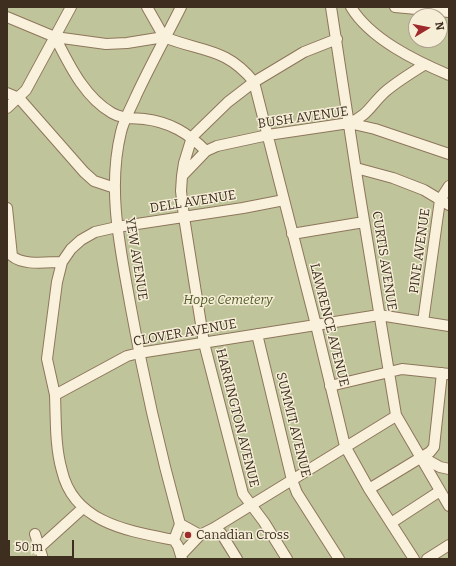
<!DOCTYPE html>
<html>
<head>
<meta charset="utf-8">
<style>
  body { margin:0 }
  #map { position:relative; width:456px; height:566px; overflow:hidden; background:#f0e4c8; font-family:Bitter,serif }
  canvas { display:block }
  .frame { position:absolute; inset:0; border:8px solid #3d2e20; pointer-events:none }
  .north { position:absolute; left:408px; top:8px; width:40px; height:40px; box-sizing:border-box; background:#f7eed8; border:1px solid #ada18e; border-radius:50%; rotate:80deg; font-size:11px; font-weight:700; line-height:16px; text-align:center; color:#3d2e20 }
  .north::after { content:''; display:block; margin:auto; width:14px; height:18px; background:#9e2a2b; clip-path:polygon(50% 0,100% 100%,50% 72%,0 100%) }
  .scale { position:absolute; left:8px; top:540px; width:66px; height:18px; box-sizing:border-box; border:2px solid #3d2e20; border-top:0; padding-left:5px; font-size:12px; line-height:14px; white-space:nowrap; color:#3d2e20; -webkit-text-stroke:3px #f7eed8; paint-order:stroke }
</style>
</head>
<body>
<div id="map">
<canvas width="456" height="566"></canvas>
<div class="frame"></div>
<div class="north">N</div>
<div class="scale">50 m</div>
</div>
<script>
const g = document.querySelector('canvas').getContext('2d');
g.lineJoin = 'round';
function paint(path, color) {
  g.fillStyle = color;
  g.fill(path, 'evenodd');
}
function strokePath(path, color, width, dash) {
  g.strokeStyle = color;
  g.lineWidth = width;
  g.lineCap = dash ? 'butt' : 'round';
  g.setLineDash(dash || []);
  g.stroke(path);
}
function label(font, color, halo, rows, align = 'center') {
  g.font = font + ' Bitter,serif';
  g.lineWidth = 3;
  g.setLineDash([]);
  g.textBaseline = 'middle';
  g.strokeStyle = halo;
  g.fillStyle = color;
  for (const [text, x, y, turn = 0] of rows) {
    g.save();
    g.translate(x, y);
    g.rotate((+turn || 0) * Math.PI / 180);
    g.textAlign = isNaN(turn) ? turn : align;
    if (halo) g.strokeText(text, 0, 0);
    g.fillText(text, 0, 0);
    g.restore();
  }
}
paint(new Path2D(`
  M 7,7 L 449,7 L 449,559 L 7,559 ZM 416,16 L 440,16 L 440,40 L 416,40 Z`), '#bfc49a');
const minor = new Path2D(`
  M 147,7 L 164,37 C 201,52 226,47 254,82 L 316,325 L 345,446 L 369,489 L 414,559
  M 181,7 C 166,37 150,66 136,96 C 131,108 124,119 121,132 C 107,189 120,247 130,303 C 143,377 160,451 180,524 L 200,535
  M 331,7 L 358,184 L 396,415 L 449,506
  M 351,7 C 370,39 416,61 449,75
  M 395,7 L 449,12
  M 7,17 L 55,37 L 106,44 L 127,43 L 164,37
  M 55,37 C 69,64 84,97 112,113 C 122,119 133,118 144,119 C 170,122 188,133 206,151
  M 7,93 L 19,98 L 84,172 L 94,181 L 115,188
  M 7,108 L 26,90 L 71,7
  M 349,123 C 369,115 371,104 386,91 C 398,81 411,73 424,65
  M 356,168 L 393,178 L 424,190 L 449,205
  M 182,176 L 206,151 L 217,146 L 268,135 L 349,123 L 375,129 L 449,154
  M 7,208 L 12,256 C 24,266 47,262 62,262
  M 292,234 L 364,222
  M 423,322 L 440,200 L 449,186
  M 257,334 L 292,480 L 297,493 L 339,559
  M 330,386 L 402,369 L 449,374
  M 55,395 L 47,359 L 57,282 L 62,262 L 71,249 L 81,240 L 95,232 L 117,227 L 243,208 L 284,200
  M 420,456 L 440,467 L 449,469
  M 369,489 L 430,452 L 434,447 L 442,373
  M 391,523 L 440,491
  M 180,524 L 174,540 L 178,546 L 182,559
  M 214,528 L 221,533 L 237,559
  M 35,534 L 43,559
  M 174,540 C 129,531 74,523 62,471 C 55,447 56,420 55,395 L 127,356 L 139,353 L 379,315 L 449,326
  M 40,547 L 83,508
  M 182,554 L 200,535 L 214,528 L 396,416
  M 287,559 L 264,522 L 243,494 L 204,343 L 184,217 L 181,191 L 182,176 L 184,163 L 192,137 L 228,102 L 254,82 L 304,52 L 337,39
  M 427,559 L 449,545`);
strokePath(minor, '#8d765c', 12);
strokePath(minor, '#faf1dc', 10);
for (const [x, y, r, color] of [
  [188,535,4,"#9e2a2b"]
]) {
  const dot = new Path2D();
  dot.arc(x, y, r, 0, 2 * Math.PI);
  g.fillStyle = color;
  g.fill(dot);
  strokePath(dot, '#f7eed8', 1.5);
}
label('13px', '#3d2e20', '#f7eed8', [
  ["BUSH AVENUE",303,118,-8],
  ["DELL AVENUE",193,202,-9],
  ["PINE AVENUE",420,251,-82],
  ["YEW AVENUE",136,259,81],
  ["CURTIS AVENUE",384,261,81],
  ["LAWRENCE AVENUE",329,325,76],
  ["CLOVER AVENUE",185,333,-10],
  ["HARRINGTON AVENUE",237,418,76],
  ["SUMMIT AVENUE",293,425,76]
]);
label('italic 13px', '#4d5a26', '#f7eed8', [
  ["Hope Cemetery",228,300]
]);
label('13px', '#3d2e20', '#f7eed8', [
  ["Canadian Cross",196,535]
], 'left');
</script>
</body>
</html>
